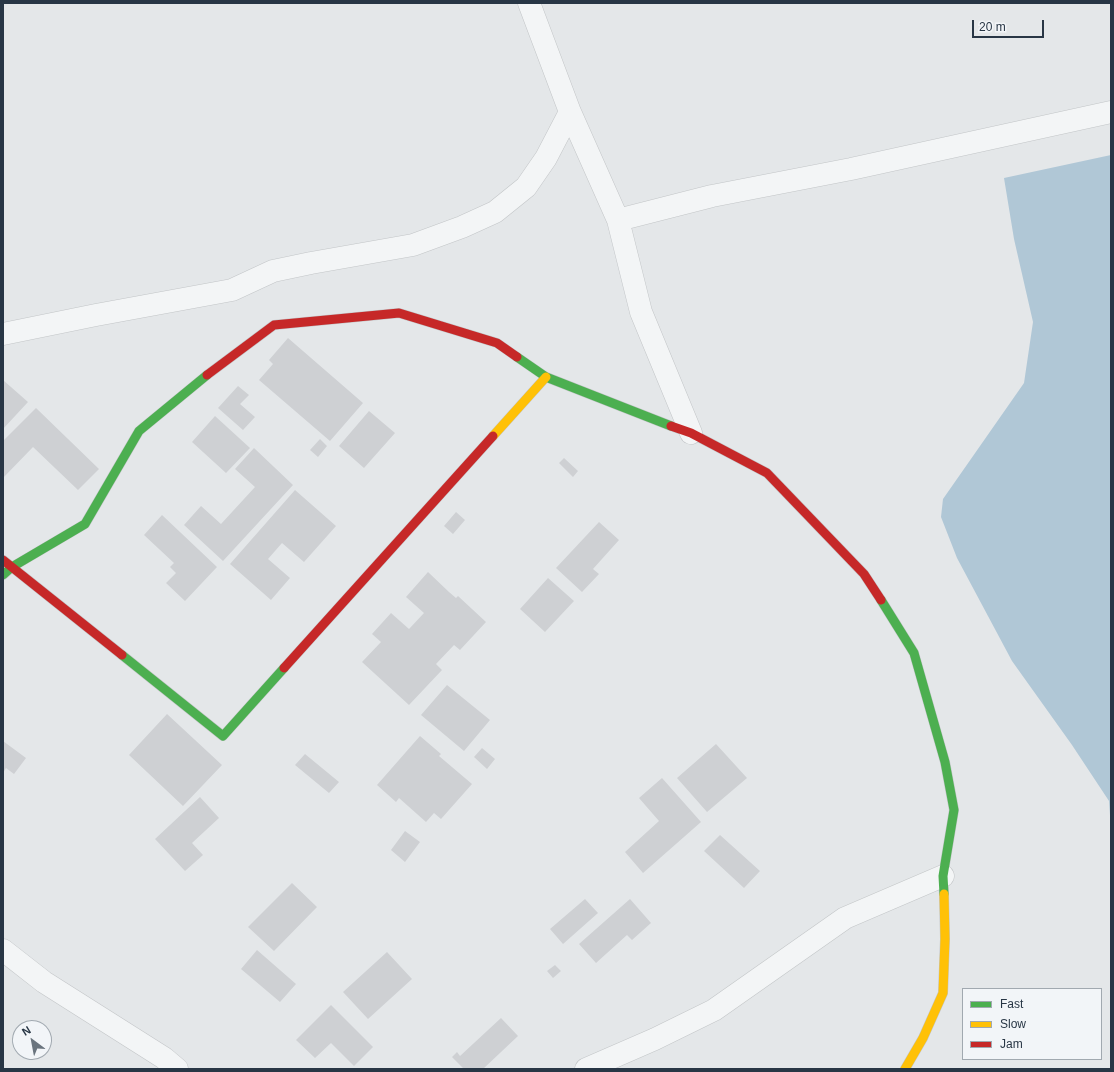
<!DOCTYPE html>
<html>
<head>
<meta charset="utf-8">
<style>
  body { margin:0 }
  #map { position:relative; width:1114px; height:1072px; overflow:hidden; background:#e4e7e9; font-family:Helvetica,sans-serif }
  canvas { display:block }
  .frame { position:absolute; inset:0; border:4px solid #283645; pointer-events:none }
  .legend { position:absolute; left:962px; top:988px; width:140px; height:72px; box-sizing:border-box; background:#f2f5f8; border:1px solid #a1a9b0; margin:0; padding:5px 7px; list-style:none; font-size:12px; color:#283645 }
  .legend li { display:flex; align-items:center; gap:8px; height:20px }
  .legend b { width:20px; border:1px solid #a1a9b0 }
  .north { position:absolute; left:12px; top:1020px; width:40px; height:40px; box-sizing:border-box; background:#f2f5f8; border:1px solid #a1a9b0; border-radius:50%; rotate:328deg; font-size:11px; font-weight:700; line-height:16px; text-align:center; color:#283645 }
  .north::after { content:''; display:block; margin:auto; width:14px; height:18px; background:#6a747e; clip-path:polygon(50% 0,100% 100%,50% 72%,0 100%) }
  .scale { position:absolute; left:972px; top:20px; width:72px; height:18px; box-sizing:border-box; border:2px solid #283645; border-top:0; padding-left:5px; font-size:12px; line-height:14px; white-space:nowrap; color:#283645; -webkit-text-stroke:3px #f2f5f8; paint-order:stroke }
</style>
</head>
<body>
<div id="map">
<canvas width="1114" height="1072"></canvas>
<div class="frame"></div>
<ul class="legend">
<li><b style="height:5px;background:#4caf50"></b>Fast</li>
<li><b style="height:5px;background:#ffc107"></b>Slow</li>
<li><b style="height:5px;background:#c62828"></b>Jam</li>
</ul>
<div class="north">N</div>
<div class="scale">20 m</div>
</div>
<script>
const g = document.querySelector('canvas').getContext('2d');
g.lineJoin = 'round';
function paint(path, color) {
  g.fillStyle = color;
  g.fill(path, 'evenodd');
}
function strokePath(path, color, width, dash) {
  g.strokeStyle = color;
  g.lineWidth = width;
  g.lineCap = dash ? 'butt' : 'round';
  g.setLineDash(dash || []);
  g.stroke(path);
}
paint(new Path2D(`
  M 1111,155 L 1111,829 L 1109,801 L 1072,745 L 1012,661 L 957,558 L 941,517 L 943,499 L 1024,383 L 1033,322 L 1014,239 L 1004,178 Z`), '#b0c7d6');
paint(new Path2D(`
  M 288,338 L 363,403 L 330,441 L 259,380 L 273,364 L 269,360 Z
  M 3,380 L 28,402 L 3,429 Z
  M 238,386 L 249,395 L 240,404 L 255,417 L 243,430 L 218,408 Z
  M 36,408 L 99,469 L 78,490 L 33,447 L 3,478 L 3,441 Z
  M 369,411 L 395,433 L 364,468 L 339,446 Z
  M 215,416 L 250,448 L 226,473 L 192,442 Z
  M 320,439 L 327,446 L 318,457 L 310,450 Z
  M 254,448 L 293,485 L 223,561 L 184,525 L 201,506 L 221,524 L 255,487 L 235,469 Z
  M 564,458 L 578,471 L 573,477 L 559,463 Z
  M 295,490 L 336,526 L 304,562 L 282,543 L 268,559 L 290,578 L 271,600 L 230,564 Z
  M 456,512 L 465,520 L 453,534 L 444,526 Z
  M 162,515 L 217,567 L 185,601 L 166,583 L 176,573 L 170,567 L 174,563 L 144,535 Z
  M 599,522 L 619,540 L 593,569 L 599,574 L 582,592 L 556,568 Z
  M 428,572 L 449,592 L 456,598 L 458,596 L 486,622 L 460,650 L 454,645 L 436,664 L 442,670 L 409,705 L 362,662 L 381,642 L 372,634 L 391,613 L 409,629 L 424,613 L 406,597 Z
  M 548,578 L 574,601 L 545,632 L 520,609 Z
  M 447,685 L 490,720 L 464,751 L 421,715 Z
  M 167,714 L 222,765 L 183,806 L 129,755 Z
  M 420,736 L 441,754 L 439,756 L 472,784 L 441,819 L 434,813 L 426,822 L 399,798 L 396,802 L 377,785 Z
  M 3,741 L 26,758 L 14,774 L 6,768 L 3,773 Z
  M 716,744 L 747,778 L 707,812 L 677,778 Z
  M 482,748 L 495,759 L 487,769 L 474,757 Z
  M 305,754 L 339,782 L 329,793 L 295,765 Z
  M 662,778 L 701,822 L 643,873 L 625,852 L 659,821 L 639,798 Z
  M 200,797 L 219,818 L 192,843 L 203,855 L 185,871 L 155,839 Z
  M 405,831 L 420,842 L 405,862 L 391,850 Z
  M 720,835 L 760,871 L 744,888 L 704,851 Z
  M 292,883 L 317,907 L 274,951 L 248,927 Z
  M 585,899 L 598,913 L 563,944 L 550,929 Z
  M 630,899 L 651,923 L 632,940 L 627,935 L 596,963 L 579,944 Z
  M 257,950 L 296,984 L 280,1002 L 241,969 Z
  M 387,952 L 412,979 L 368,1019 L 343,992 Z
  M 555,965 L 561,971 L 553,978 L 547,971 Z
  M 331,1005 L 373,1047 L 354,1066 L 331,1043 L 315,1058 L 296,1040 Z
  M 501,1018 L 518,1036 L 483,1069 L 464,1069 L 452,1057 L 457,1052 L 460,1056 Z`), '#ced0d3');
const street = new Path2D(`
  M 529,3 L 570,112 L 618,220 L 712,196 L 851,169 L 1111,112
  M 618,220 L 641,312 L 691,433
  M 3,334 L 96,315 L 232,290 L 273,271 L 311,263 L 413,245 L 462,227 L 495,212 L 526,187 L 546,158 L 570,112
  M 3,950 L 44,982 L 164,1058 L 177,1069
  M 586,1069 L 655,1039 L 714,1010 L 845,918 L 943,876`);
const fast = new Path2D(`
  M 517,357 L 546,377 L 671,426
  M 3,575 L 12,567 L 85,524 L 139,431 L 207,375
  M 881,600 L 914,653 L 945,762 L 954,810 L 943,876 L 944,894
  M 122,655 L 223,736 L 284,668`);
const slow = new Path2D(`
  M 493,436 L 546,377
  M 905,1069 L 923,1038 L 943,993 L 945,939 L 944,894`);
const jam = new Path2D(`
  M 207,375 L 274,325 L 399,313 L 497,343 L 517,357
  M 671,426 L 691,433 L 767,473 L 864,574 L 881,600
  M 3,560 L 122,655
  M 284,668 L 493,436`);
strokePath(street, '#c2c5c7', 23);
strokePath(fast, '#c2c5c7', 10);
strokePath(slow, '#c2c5c7', 10);
strokePath(jam, '#c2c5c7', 10);
strokePath(street, '#f3f5f6', 22);
strokePath(fast, '#4caf50', 9);
strokePath(slow, '#ffc107', 9);
strokePath(jam, '#c62828', 9);
</script>
</body>
</html>
